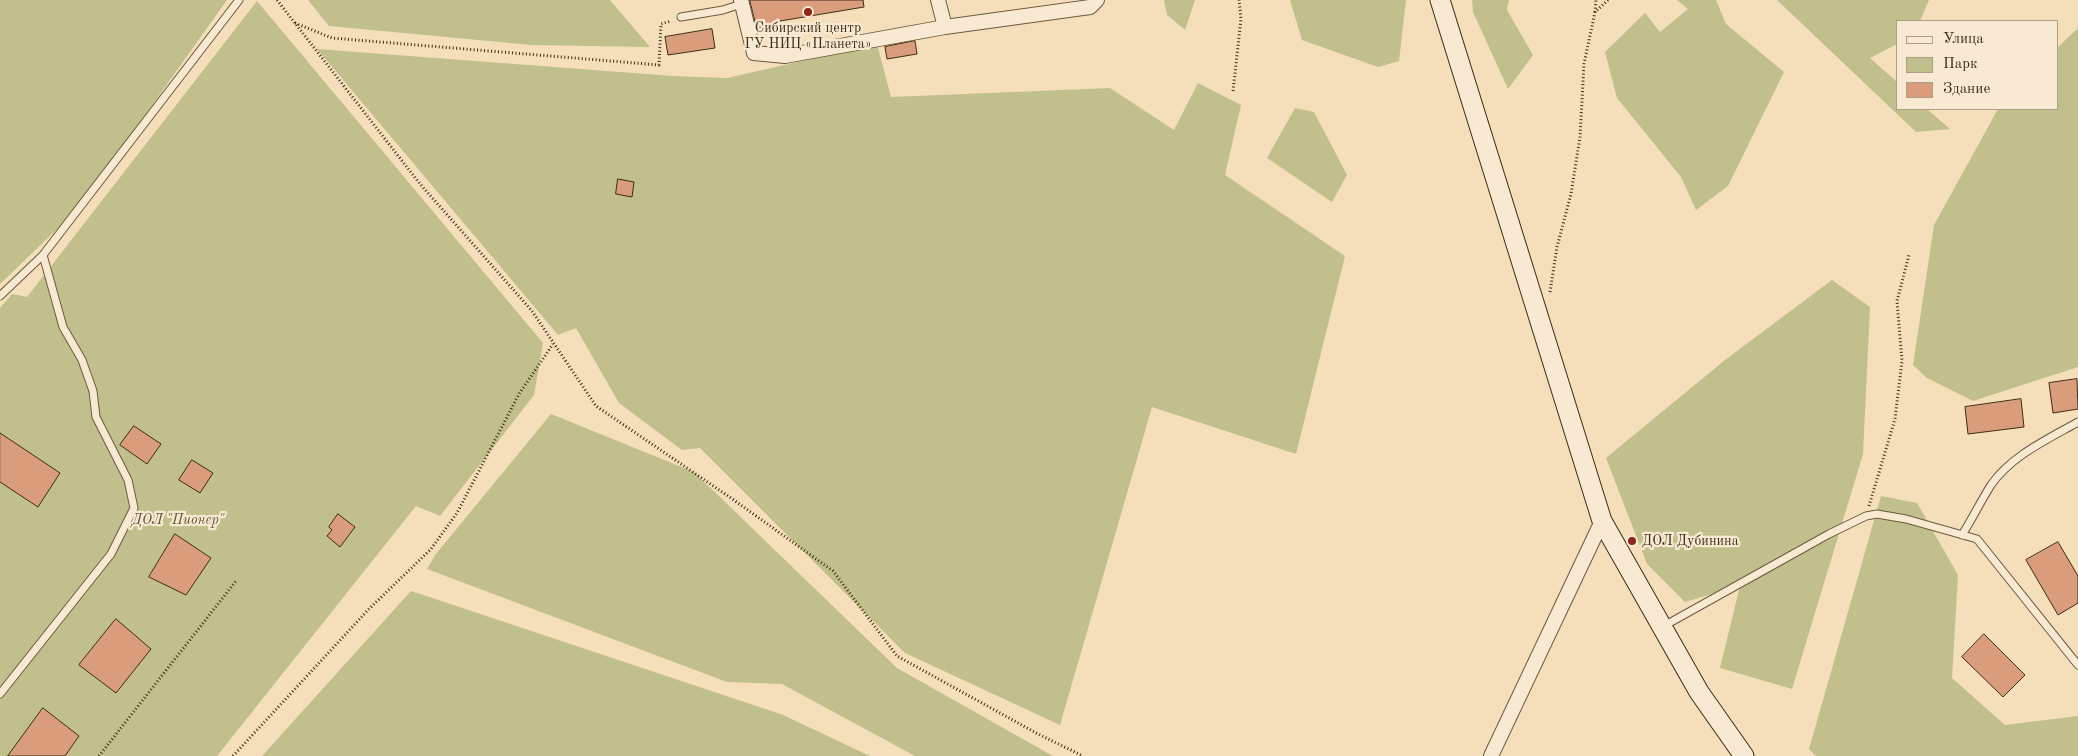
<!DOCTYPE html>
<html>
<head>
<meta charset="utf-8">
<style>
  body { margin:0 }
  #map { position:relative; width:2078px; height:756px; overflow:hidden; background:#f5deba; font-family:"Old Standard TT",serif }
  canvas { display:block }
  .legend { position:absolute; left:1896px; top:20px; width:162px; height:90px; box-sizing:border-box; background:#f8ead2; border:1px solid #ae9e86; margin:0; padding:6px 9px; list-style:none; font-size:15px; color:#3e2b14 }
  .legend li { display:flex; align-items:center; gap:10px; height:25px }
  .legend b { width:25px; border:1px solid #ae9e86 }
</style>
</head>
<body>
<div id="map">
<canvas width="2078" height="756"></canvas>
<ul class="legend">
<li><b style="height:6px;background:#f8ead2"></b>Улица</li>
<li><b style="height:14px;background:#c1c08c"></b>Парк</li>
<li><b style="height:14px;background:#da9d7c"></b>Здание</li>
</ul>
</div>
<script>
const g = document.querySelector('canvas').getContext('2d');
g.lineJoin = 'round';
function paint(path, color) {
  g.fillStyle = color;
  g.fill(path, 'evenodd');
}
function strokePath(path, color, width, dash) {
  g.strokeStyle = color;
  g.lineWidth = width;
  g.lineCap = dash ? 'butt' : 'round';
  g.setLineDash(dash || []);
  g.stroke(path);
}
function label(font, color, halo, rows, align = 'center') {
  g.font = font + ' "Old Standard TT",serif';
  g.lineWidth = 4.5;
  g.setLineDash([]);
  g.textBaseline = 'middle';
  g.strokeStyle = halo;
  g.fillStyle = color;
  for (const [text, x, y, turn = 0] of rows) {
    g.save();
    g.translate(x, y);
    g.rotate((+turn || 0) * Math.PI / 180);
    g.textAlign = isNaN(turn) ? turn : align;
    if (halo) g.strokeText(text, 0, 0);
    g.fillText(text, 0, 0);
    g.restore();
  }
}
paint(new Path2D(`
  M 0,0 L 227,0 L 79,208 L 0,284 Z
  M 308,0 L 610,0 L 650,47 L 531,45 L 329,26 Z
  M 1164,0 L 1195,0 L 1185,30 L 1167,15 Z
  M 1290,0 L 1406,0 L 1399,61 L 1378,67 L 1302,40 Z
  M 1472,0 L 1509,0 L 1507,10 L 1533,55 L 1508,89 L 1473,12 Z
  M 1677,0 L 1716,0 L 1726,24 L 1784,72 L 1728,186 L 1696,210 L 1681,177 L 1617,98 L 1605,52 L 1645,13 L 1660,32 L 1688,9 Z
  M 1777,0 L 1929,0 L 1920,21 L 1897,21 L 1897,44 L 1870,58 L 1897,82 L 1897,109 L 1927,109 L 1950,129 L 1916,132 Z
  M 257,1 L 543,343 L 534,395 L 440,516 L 416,506 L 217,756 L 0,756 L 0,308 L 12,294 L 27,297 Z
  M 2078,28 L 2078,367 L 1973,401 L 1927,378 L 1913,365 L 1934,225 L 1998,109 L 2057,109 L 2057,48 Z
  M 877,44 L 891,97 L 1110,88 L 1174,130 L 1198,83 L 1241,105 L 1225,175 L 1345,256 L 1296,454 L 1152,407 L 1060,725 L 905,653 L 700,448 L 682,450 L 619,403 L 576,328 L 558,335 L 317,49 L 673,76 L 727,78 Z
  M 1295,108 L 1314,112 L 1347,175 L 1332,202 L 1267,158 Z
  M 1832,280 L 1870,307 L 1863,454 L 1792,689 L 1720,668 L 1740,586 L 1685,602 L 1647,564 L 1606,458 L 1725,360 Z
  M 551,414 L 694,472 L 897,668 L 1053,756 L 915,756 L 782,684 L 727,682 L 427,569 L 435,555 Z
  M 1881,496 L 1917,503 L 1958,575 L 1952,678 L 2005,725 L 2078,716 L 2078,756 L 1816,756 L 1809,749 Z
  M 411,591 L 783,715 L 870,756 L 262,756 Z`), '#c1c08c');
const building = new Path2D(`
  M 750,0 L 863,0 L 864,7 L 774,22 L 775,25 L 757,28 Z
  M 712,29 L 715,48 L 668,55 L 665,37 Z
  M 915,41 L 917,54 L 887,59 L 885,47 Z
  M 618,179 L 634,182 L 632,197 L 616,194 Z
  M 2077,379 L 2078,409 L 2053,413 L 2049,383 Z
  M 2021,399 L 2024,427 L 1968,434 L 1965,407 Z
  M 134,426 L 161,444 L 147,464 L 120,445 Z
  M 0,433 L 60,473 L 38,507 L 0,482 Z
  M 192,460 L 213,473 L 200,493 L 179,480 Z
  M 338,514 L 355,527 L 340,547 L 327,536 L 332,530 L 329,527 Z
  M 175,534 L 211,558 L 186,595 L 149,577 Z
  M 2058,542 L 2078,576 L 2078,603 L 2058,615 L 2026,560 Z
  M 116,619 L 151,649 L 116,693 L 79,665 Z
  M 1984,634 L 2025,675 L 2003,697 L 1962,657 Z
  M 43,708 L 79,736 L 65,756 L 8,756 Z`);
paint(building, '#da9d7c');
strokePath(building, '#3e2b14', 1);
const lane = new Path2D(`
  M 681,17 L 723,10 L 741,4
  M 0,296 L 43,255 L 239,0
  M 1962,535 C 1972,519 1981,501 1991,485 C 2011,456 2048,439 2078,422
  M 1662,627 L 1829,534 L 1866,516 L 1877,514 L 1906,519 L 1977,539 L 2078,665
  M 0,694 L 111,554 L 134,508 L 128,480 L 96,417 L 93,391 L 82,360 L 63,327 L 43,255`);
const street = new Path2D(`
  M 741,0 L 754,53 L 785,56 L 945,27 L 1090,7 L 1097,0
  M 938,0 L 945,27
  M 1491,756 L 1602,521`);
const secondary = new Path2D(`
  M 1440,0 L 1602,521 L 1699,692 L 1744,756`);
strokePath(lane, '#6c583e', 9);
strokePath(street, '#6c583e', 16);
strokePath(secondary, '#3e2b14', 21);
strokePath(new Path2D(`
  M 277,0 L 420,184 L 532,311 L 596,406 L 731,498 L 833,571 L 897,656 L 1038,734 L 1083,756
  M 1595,12 L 1596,0
  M 295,23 L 332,38 L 659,65 L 661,24 L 671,21
  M 1233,91 L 1241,19 L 1239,0
  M 1550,292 L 1557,247 L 1571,194 L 1580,137 L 1584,64 L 1595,12 L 1608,0
  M 1869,506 L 1895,419 L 1902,361 L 1897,301 L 1909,255
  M 99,756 L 236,581
  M 233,756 L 368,610 L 431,549 L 457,513 L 519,394 L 553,344`), '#3e2b14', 3, [1, 2.5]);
strokePath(lane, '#f8ead2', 7);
strokePath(street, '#f8ead2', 14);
strokePath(secondary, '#f8ead2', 19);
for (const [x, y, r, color] of [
  [808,12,5,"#8f2418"],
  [1632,541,5,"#8f2418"]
]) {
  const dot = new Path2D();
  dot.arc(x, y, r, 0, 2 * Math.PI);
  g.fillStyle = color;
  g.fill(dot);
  strokePath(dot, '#f8ead2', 2);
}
label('14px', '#3e2b14', '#f8ead2', [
  ["Сибирский центр",808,28],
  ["ГУ НИЦ «Планета»",808,44],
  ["ДОЛ Дубинина",1642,541,"left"]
]);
label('italic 14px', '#5f5032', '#f8ead2', [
  ["ДОЛ \"Пионер\"",178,520]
]);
</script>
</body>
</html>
